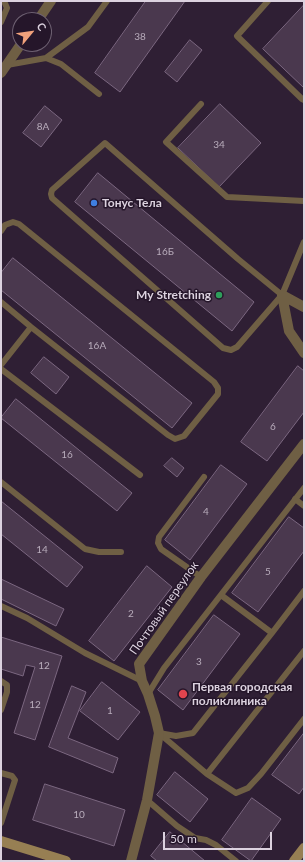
<!DOCTYPE html>
<html>
<head>
<meta charset="utf-8">
<style>
  body { margin:0 }
  #map { position:relative; width:305px; height:862px; overflow:hidden; background:#2f1f34; font-family:Lato,sans-serif }
  canvas { display:block }
  .frame { position:absolute; inset:0; border:2px solid #dcd2df; pointer-events:none }
  .north { position:absolute; left:12px; top:12px; width:40px; height:40px; box-sizing:border-box; background:#25162a; border:1px solid #6e6172; border-radius:50%; rotate:61deg; font-size:11px; font-weight:700; line-height:16px; text-align:center; color:#dcd2df }
  .north::after { content:''; display:block; margin:auto; width:14px; height:18px; background:#f1a17b; clip-path:polygon(50% 0,100% 100%,50% 72%,0 100%) }
  .scale { position:absolute; left:163px; top:832px; width:109px; height:18px; box-sizing:border-box; border:2px solid #dcd2df; border-top:0; padding-left:5px; font-size:12px; line-height:14px; white-space:nowrap; color:#dcd2df; -webkit-text-stroke:3px #25162a; paint-order:stroke }
</style>
</head>
<body>
<div id="map">
<canvas width="305" height="862"></canvas>
<div class="frame"></div>
<div class="north">С</div>
<div class="scale">50 m</div>
</div>
<script>
const g = document.querySelector('canvas').getContext('2d');
g.lineJoin = 'round';
function paint(path, color) {
  g.fillStyle = color;
  g.fill(path, 'evenodd');
}
function strokePath(path, color, width, dash) {
  g.strokeStyle = color;
  g.lineWidth = width;
  g.lineCap = dash ? 'butt' : 'round';
  g.setLineDash(dash || []);
  g.stroke(path);
}
function label(font, color, halo, rows, align = 'center') {
  g.font = font + ' Lato,sans-serif';
  g.lineWidth = 3;
  g.setLineDash([]);
  g.textBaseline = 'middle';
  g.strokeStyle = halo;
  g.fillStyle = color;
  for (const [text, x, y, turn = 0] of rows) {
    g.save();
    g.translate(x, y);
    g.rotate((+turn || 0) * Math.PI / 180);
    g.textAlign = isNaN(turn) ? turn : align;
    if (halo) g.strokeText(text, 0, 0);
    g.fillText(text, 0, 0);
    g.restore();
  }
}
const building = new Path2D(`
  M 146,1 L 185,1 L 120,92 L 95,73 Z
  M 304,5 L 304,88 L 263,49 Z
  M 190,40 L 202,50 L 177,82 L 165,72 Z
  M 220,104 L 261,143 L 219,187 L 178,148 Z
  M 45,106 L 62,120 L 41,147 L 23,133 Z
  M 98,173 L 254,302 L 232,331 L 75,202 Z
  M 13,258 L 192,403 L 172,428 L 1,290 L 1,273 Z
  M 44,357 L 69,377 L 56,394 L 31,373 Z
  M 298,366 L 304,371 L 304,412 L 267,461 L 241,442 Z
  M 16,399 L 132,493 L 117,511 L 1,418 Z
  M 172,458 L 184,468 L 177,477 L 164,466 Z
  M 221,465 L 247,484 L 190,560 L 165,540 Z
  M 1,501 L 83,567 L 67,587 L 1,534 Z
  M 289,517 L 304,528 L 304,551 L 258,612 L 232,593 Z
  M 147,566 L 172,587 L 114,661 L 89,641 Z
  M 1,579 L 64,609 L 56,626 L 1,599 Z
  M 214,615 L 240,634 L 183,710 L 158,690 Z
  M 1,637 L 62,656 L 35,740 L 14,733 L 35,667 L 26,665 L 23,676 L 1,669 Z
  M 102,682 L 140,712 L 118,740 L 80,711 Z
  M 72,686 L 86,692 L 68,738 L 118,758 L 113,773 L 49,747 Z
  M 304,733 L 304,787 L 299,794 L 272,775 Z
  M 175,772 L 208,799 L 190,822 L 157,795 Z
  M 45,784 L 125,810 L 114,846 L 33,820 Z
  M 252,798 L 281,819 L 251,861 L 222,840 Z
  M 170,832 L 205,861 L 157,861 L 151,856 Z`);
paint(building, '#4a384e');
strokePath(building, '#7b6780', 1);
strokePath(new Path2D(`
  M 268,1 L 237,36 L 302,99 L 304,100
  M 1,22 L 7,8 L 4,1
  M 46,58 L 88,27 L 107,1
  M 7,65 L 46,58 L 61,64 L 99,94
  M 201,104 L 166,142 L 227,197 L 304,201
  M 1,231 L 5,225 L 13,222 L 19,224 L 214,382 L 218,388 L 218,394 L 184,436 L 175,439 L 168,435 L 31,327 L 1,302
  M 282,295 L 238,259 L 105,143 L 52,190 L 51,194 L 52,198 L 223,348 L 231,350 L 237,347 L 282,295 L 304,242
  M 1,365 L 31,327
  M 1,369 L 140,475
  M 1,482 L 85,549 L 99,552 L 121,552
  M 295,499 L 304,506
  M 201,577 L 161,549 L 158,543 L 159,537 L 204,477
  M 221,595 L 272,633
  M 1,606 L 27,618 L 85,653 L 142,681
  M 1,681 L 7,685 L 7,692 L 1,710
  M 148,694 L 164,668 L 304,488
  M 159,733 L 176,736 L 193,733 L 272,633 L 304,591
  M 160,734 L 207,774 L 236,793 L 248,788 L 261,774 L 304,719
  M 1,773 L 12,776 L 15,780 L 1,823
  M 207,774 L 304,651
  M 147,800 L 177,826 L 195,838 L 206,840 L 216,845 L 236,861`), '#6f5f44', 6);
strokePath(new Path2D(`
  M 38,20 L 51,1
  M 1,73 L 21,44
  M 304,307 L 282,295 L 289,331 L 304,353
  M 131,861 L 147,800 L 159,733 L 155,716 L 148,694 L 142,681 L 139,664 L 201,577 L 304,444`), '#6f5f44', 10);
strokePath(new Path2D(`
  M 1,841 L 66,861
  M 294,861 L 304,848`), '#977f53', 10);
for (const [x, y, r, color] of [
  [94,203,4,"#3f7fe0"],
  [219,295,4,"#2e9e5b"],
  [183,694,5,"#e0444e"]
]) {
  const dot = new Path2D();
  dot.arc(x, y, r, 0, 2 * Math.PI);
  g.fillStyle = color;
  g.fill(dot);
  strokePath(dot, '#25162a', 1.5);
}
label('10px', '#b8acbb', null, [
  ["38",140,37],
  ["8А",43,127],
  ["34",219,145],
  ["16Б",165,252],
  ["16А",97,346],
  ["6",273,427],
  ["16",67,455],
  ["4",206,512],
  ["14",42,550],
  ["5",268,572],
  ["2",131,614],
  ["3",199,662],
  ["12",44,666],
  ["12",35,705],
  ["1",110,711],
  ["10",79,815]
]);
label('bold 12px', '#dcd2df', '#25162a', [
  ["Тонус Тела",102,203],
  ["My Stretching",211,295,"right"],
  ["Первая городская",192,687],
  ["поликлиника",192,701]
], 'left');
label('12px', '#dcd2df', '#25162a', [
  ["Почтовый переулок",164,608,-55]
]);
</script>
</body>
</html>
